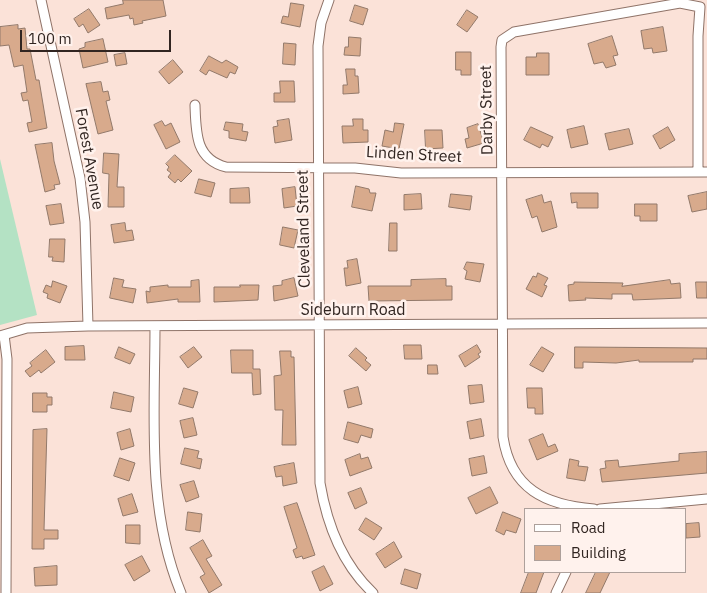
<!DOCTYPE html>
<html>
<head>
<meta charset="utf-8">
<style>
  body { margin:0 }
  #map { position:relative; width:707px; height:593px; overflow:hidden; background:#fbe2d8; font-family:"IBM Plex Sans",sans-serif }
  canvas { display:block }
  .legend { position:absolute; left:524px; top:508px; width:162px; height:65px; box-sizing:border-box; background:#fff2ed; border:1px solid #ada09b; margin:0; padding:6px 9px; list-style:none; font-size:15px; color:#312521 }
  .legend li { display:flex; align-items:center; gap:10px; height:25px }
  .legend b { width:25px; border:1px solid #ada09b }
  .scale { position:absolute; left:20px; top:30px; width:151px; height:22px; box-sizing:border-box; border:2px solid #312521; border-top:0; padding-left:6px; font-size:15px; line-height:18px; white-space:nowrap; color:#312521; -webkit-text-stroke:4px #fff2ed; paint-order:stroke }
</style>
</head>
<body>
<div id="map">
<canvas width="707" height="593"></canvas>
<ul class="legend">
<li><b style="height:6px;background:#fff"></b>Road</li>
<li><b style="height:14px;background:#d8aa8c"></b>Building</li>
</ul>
<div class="scale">100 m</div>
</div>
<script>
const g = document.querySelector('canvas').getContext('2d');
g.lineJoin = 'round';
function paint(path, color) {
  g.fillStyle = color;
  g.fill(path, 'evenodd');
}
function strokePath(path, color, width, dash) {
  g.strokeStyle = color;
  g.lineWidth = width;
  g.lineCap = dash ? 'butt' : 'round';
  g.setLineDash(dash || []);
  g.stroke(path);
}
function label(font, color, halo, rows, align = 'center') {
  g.font = font + ' "IBM Plex Sans",sans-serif';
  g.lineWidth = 5;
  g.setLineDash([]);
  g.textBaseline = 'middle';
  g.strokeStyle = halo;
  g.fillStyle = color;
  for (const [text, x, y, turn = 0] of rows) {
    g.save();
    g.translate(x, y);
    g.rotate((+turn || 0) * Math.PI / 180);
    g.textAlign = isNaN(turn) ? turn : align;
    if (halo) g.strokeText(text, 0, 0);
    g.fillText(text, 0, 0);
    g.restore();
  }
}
paint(new Path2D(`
  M 0,159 L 37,315 L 0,325 Z`), '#b4e2c4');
const building = new Path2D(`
  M 123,0 L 163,0 L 166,16 L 142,21 L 143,23 L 134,25 L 133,18 L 130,19 L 129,15 L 107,19 L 105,8 L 123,4 Z
  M 291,3 L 304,5 L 300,27 L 281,23 L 283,16 L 288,17 Z
  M 355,5 L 368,9 L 363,25 L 350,21 Z
  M 89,9 L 100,25 L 88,33 L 83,24 L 79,27 L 74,19 Z
  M 467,10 L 478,17 L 467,32 L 457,25 Z
  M 18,25 L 18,29 L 25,28 L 27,49 L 30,49 L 36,80 L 39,80 L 47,128 L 29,132 L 27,123 L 32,122 L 28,100 L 23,101 L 21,93 L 27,92 L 23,65 L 14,67 L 9,45 L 0,46 L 0,27 Z
  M 663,27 L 667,51 L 653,53 L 652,48 L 644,49 L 641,31 Z
  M 612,36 L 618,55 L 613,56 L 616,65 L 606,68 L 603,62 L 594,64 L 588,44 Z
  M 349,37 L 361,38 L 360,56 L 344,55 L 345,47 L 348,47 Z
  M 103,39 L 108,62 L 83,68 L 79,49 L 85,47 L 85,43 Z
  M 284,43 L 296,44 L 295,65 L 283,64 Z
  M 456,52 L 471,52 L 471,75 L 461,75 L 461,70 L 456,70 Z
  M 125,53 L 127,64 L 116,66 L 114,55 Z
  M 537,53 L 549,53 L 549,75 L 526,75 L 526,57 L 536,57 Z
  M 209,56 L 222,63 L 226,60 L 238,67 L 235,74 L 230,72 L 227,78 L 209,70 L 206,75 L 200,71 Z
  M 173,60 L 183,72 L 169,84 L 159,72 Z
  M 346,69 L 355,69 L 355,76 L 358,76 L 359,93 L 343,94 L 343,85 L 347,85 Z
  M 280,81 L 294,81 L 295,102 L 274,102 L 274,93 L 280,93 Z
  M 101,82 L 103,92 L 108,91 L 110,100 L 106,101 L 113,130 L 98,134 L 86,84 Z
  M 289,119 L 292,140 L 275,143 L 273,127 L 278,126 L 277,121 Z
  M 353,119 L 363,119 L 363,130 L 368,130 L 368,142 L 343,143 L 342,126 L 353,126 Z
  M 162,121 L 165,126 L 171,123 L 180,142 L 166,149 L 154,125 Z
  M 226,122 L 243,124 L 242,131 L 248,132 L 246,141 L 229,138 L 229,131 L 224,130 Z
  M 395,123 L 404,124 L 399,149 L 382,146 L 385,130 L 393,132 Z
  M 478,124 L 484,143 L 467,148 L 465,139 L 469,138 L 467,128 Z
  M 584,126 L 588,144 L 571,148 L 567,130 Z
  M 531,127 L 553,137 L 548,147 L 542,144 L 540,148 L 524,140 Z
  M 668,127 L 675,140 L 660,149 L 653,136 Z
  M 629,129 L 633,144 L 609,150 L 605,134 Z
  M 425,130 L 442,130 L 443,148 L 426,149 Z
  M 52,143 L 54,161 L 60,184 L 54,185 L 55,189 L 45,192 L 35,145 Z
  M 104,153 L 119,154 L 117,187 L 124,187 L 124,207 L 108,207 L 109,174 L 103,173 Z
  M 175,155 L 192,171 L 181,182 L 178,179 L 175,183 L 168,177 L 171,173 L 167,170 L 169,167 L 166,164 Z
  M 199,179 L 215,183 L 211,197 L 195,193 Z
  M 356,186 L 369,189 L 370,193 L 376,193 L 372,211 L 352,207 Z
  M 295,187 L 297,206 L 284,208 L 282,189 Z
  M 249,188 L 250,203 L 230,203 L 230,189 Z
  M 707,192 L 707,209 L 692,212 L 688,196 Z
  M 571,193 L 598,193 L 598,208 L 577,208 L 577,202 L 572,203 Z
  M 421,194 L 422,209 L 404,210 L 404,195 Z
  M 451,194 L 472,196 L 470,210 L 449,207 Z
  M 542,195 L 544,203 L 551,201 L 557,227 L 542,232 L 537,216 L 532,218 L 526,200 Z
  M 61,204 L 64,223 L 50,225 L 46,206 Z
  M 635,204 L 657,204 L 657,221 L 640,221 L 640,216 L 635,216 Z
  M 125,223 L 126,231 L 132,230 L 134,240 L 114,243 L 111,225 Z
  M 390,223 L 397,223 L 397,251 L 389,251 Z
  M 283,227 L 298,230 L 294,248 L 280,245 Z
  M 50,239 L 65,239 L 64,262 L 52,261 L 53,257 L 49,257 Z
  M 357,259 L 361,283 L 346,286 L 344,268 L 348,268 L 347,261 Z
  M 467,262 L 484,264 L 480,282 L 465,279 L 467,271 L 464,269 Z
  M 538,273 L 548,278 L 544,285 L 547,286 L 542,297 L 526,289 L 533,276 L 536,277 Z
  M 114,278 L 124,280 L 122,287 L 136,289 L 133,303 L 110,298 Z
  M 294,278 L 298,296 L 274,301 L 273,286 L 282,285 L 282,281 Z
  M 446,279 L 446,286 L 452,286 L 452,300 L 369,301 L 368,286 L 411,286 L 411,280 Z
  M 199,280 L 200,302 L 178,302 L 178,299 L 147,303 L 146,291 L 150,292 L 150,287 L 168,285 L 168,287 L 191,287 L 191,281 Z
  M 670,280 L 671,284 L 680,283 L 681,298 L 633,300 L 632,294 L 612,294 L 612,299 L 585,298 L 586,300 L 569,301 L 568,285 L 574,284 L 574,282 L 623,283 L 622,286 Z
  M 53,281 L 67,286 L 60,303 L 47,298 L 48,294 L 43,292 L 46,285 L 51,287 Z
  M 696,282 L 707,282 L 707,298 L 697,298 Z
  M 240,285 L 259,285 L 258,300 L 214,302 L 214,287 L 240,287 Z
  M 404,345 L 421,345 L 422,359 L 405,359 Z
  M 477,345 L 481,352 L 478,354 L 480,357 L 465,367 L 459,356 Z
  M 84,346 L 85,360 L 65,360 L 65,347 Z
  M 119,347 L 135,354 L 130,364 L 115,358 Z
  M 194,347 L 202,357 L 188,368 L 180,357 Z
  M 542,347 L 554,354 L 543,372 L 530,365 Z
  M 575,347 L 707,348 L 707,359 L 693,359 L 693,362 L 639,362 L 639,360 L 616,363 L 583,362 L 583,368 L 575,368 Z
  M 356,348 L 367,358 L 365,360 L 371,365 L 366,371 L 349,356 Z
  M 46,350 L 55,362 L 41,373 L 39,370 L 30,377 L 25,371 L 32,366 L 30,363 Z
  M 231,350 L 253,350 L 253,369 L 260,369 L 261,394 L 253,395 L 252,373 L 232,373 Z
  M 280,351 L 291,351 L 291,357 L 294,357 L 296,445 L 282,445 L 283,410 L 275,410 L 274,376 L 281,375 Z
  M 428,365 L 437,365 L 438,374 L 428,374 Z
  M 482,385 L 484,402 L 470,404 L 468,386 Z
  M 358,387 L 362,404 L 348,408 L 344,391 Z
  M 184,388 L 198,392 L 193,408 L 179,404 Z
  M 527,388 L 542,388 L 543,414 L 535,414 L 535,408 L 528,408 Z
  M 114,392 L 134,397 L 131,412 L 111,408 Z
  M 33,393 L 47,393 L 47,397 L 52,397 L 52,405 L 47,405 L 47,412 L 33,412 Z
  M 193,418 L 197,435 L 184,438 L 180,421 Z
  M 481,419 L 484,436 L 470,439 L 467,422 Z
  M 348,422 L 373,429 L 371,438 L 361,435 L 358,443 L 344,439 Z
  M 47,429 L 44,530 L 58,530 L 58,539 L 44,539 L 44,549 L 32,549 L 33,430 Z
  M 130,429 L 134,446 L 121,450 L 117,433 Z
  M 543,434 L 548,447 L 555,444 L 558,451 L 537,460 L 529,440 Z
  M 185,448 L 199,451 L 197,458 L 202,459 L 200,469 L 181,464 Z
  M 707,452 L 707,473 L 602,482 L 600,469 L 606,468 L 605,461 L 618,460 L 619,467 L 679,461 L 679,454 Z
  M 360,454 L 361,459 L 368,457 L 372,468 L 350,476 L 345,460 Z
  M 484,456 L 487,473 L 472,476 L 469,459 Z
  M 120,458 L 135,463 L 129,481 L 114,476 Z
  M 570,459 L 579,461 L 578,466 L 588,467 L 585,481 L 567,478 Z
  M 294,463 L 297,483 L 283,486 L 282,476 L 276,477 L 274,467 Z
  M 194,481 L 199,497 L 186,502 L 180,485 Z
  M 490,487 L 498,503 L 476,514 L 468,498 Z
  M 361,488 L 367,503 L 355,509 L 348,493 Z
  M 132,494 L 138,512 L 123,516 L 118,499 Z
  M 297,503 L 315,555 L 303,559 L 302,556 L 296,558 L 293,550 L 297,548 L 284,507 Z
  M 188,512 L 202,514 L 200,532 L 186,530 Z
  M 503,512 L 521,519 L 516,533 L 506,530 L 504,535 L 496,531 Z
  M 366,518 L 382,528 L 374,540 L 359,530 Z
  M 699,523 L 700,537 L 686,538 L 686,524 Z
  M 126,525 L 140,525 L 140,544 L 126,543 Z
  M 203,540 L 212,556 L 206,559 L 222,585 L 209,593 L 200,577 L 205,574 L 190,548 Z
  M 394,542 L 402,557 L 385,568 L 376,554 Z
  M 142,556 L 150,571 L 134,581 L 125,565 Z
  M 57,566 L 57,585 L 35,586 L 34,568 Z
  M 324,566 L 333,584 L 320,591 L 312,572 Z
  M 405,569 L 421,574 L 417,589 L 401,584 Z
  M 529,572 L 544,572 L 536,593 L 521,593 Z
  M 596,572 L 610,572 L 600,593 L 586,593 Z`);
paint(building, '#d8aa8c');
strokePath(building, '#92796a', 1);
const street = new Path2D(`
  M 41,0 L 80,178 L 85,222 L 88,326
  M 329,0 L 321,23 L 318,46 L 320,483 C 327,525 342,564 373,593
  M 195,105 C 196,132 195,159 226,167 L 355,168 L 401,173 L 707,172
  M 155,326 C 155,415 146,509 181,593
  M 4,335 L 7,359 L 6,593
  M 0,336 L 27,328 L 88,326 L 707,323
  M 594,509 C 545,505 511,489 503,437 L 501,47 L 502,40 L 514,32 L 680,3 L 700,7 L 698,36 L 698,172
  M 600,509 L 707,499
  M 556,593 L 566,572`);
strokePath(street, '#8f7368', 11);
strokePath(street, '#fff', 9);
label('16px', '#312521', '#fff2ed', [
  ["Darby Street",487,110,-91],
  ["Linden Street",414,155,3],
  ["Forest Avenue",89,159,80],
  ["Cleveland Street",304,229,-91],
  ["Sideburn Road",353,310]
]);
</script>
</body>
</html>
